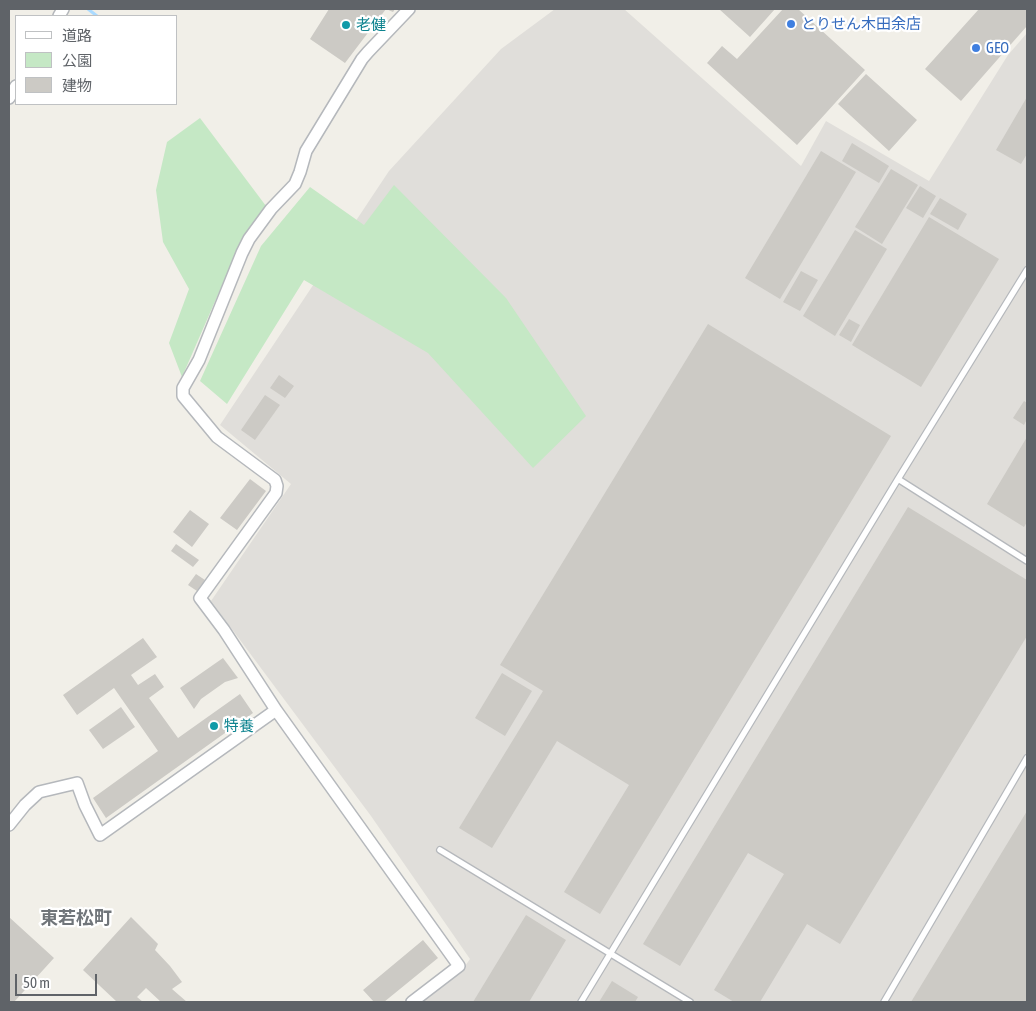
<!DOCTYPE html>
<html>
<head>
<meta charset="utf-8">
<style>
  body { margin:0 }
  #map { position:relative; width:1036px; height:1011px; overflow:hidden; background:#f1efe8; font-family:"Asap Condensed","Noto Sans JP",sans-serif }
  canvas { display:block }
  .frame { position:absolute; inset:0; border:10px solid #5f6368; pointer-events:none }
  .legend { position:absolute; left:15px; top:15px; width:162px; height:90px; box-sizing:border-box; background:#fff; border:1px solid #bfc1c3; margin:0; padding:6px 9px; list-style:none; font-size:15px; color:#5f6368 }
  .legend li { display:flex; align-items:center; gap:10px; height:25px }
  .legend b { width:25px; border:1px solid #bfc1c3 }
  .scale { position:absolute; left:15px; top:974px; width:82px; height:22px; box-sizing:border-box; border:2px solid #5f6368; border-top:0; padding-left:6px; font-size:15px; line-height:18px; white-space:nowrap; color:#5f6368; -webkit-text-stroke:4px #fff; paint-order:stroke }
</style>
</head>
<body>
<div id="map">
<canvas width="1036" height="1011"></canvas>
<div class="frame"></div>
<ul class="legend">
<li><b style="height:6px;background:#fff"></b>道路</li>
<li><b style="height:14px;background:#c5e8c5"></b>公園</li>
<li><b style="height:14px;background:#cccac5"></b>建物</li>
</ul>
<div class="scale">50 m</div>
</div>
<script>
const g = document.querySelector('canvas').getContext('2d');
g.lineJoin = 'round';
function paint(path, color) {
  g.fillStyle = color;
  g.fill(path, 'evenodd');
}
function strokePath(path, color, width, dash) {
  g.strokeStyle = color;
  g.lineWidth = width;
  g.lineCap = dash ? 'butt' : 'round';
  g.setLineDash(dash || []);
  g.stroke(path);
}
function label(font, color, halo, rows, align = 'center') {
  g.font = font + ' "Asap Condensed","Noto Sans JP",sans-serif';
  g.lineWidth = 4.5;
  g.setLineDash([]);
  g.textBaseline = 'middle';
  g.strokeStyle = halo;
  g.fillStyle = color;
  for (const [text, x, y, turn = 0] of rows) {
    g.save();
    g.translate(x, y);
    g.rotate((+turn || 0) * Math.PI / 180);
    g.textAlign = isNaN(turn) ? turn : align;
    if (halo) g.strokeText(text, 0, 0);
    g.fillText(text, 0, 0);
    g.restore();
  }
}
paint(new Path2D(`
  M 555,9 L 624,9 L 801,166 L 826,121 L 929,181 L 1008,55 L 1027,33 L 1027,1002 L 421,1002 L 463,969 L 470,959 L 371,816 L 211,601 L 291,484 L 220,425 L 389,171 L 501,49 Z`), '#e0deda');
paint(new Path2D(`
  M 200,118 L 266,206 L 237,251 L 182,377 L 169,343 L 189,289 L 163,242 L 156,190 L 167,142 Z
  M 394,185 L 506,298 L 586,416 L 533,468 L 428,353 L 304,280 L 227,404 L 200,381 L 261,246 L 310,187 L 364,225 Z`), '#c5e8c5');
strokePath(new Path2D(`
  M 88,9 L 97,16`), '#aadaff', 3);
paint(new Path2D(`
  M 329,9 L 395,9 L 393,12 L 386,9 L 345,63 L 310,39 Z
  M 719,9 L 775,9 L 750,37 Z
  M 783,9 L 798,9 L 865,70 L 797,145 L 707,63 L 722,46 L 737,59 Z
  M 979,9 L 1027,9 L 1027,26 L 961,101 L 925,69 Z
  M 866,74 L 917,120 L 889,151 L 838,104 Z
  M 1027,97 L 1027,154 L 1021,164 L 996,150 Z
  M 852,143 L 889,166 L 879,183 L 842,161 Z
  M 821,151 L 856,172 L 780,299 L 745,278 Z
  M 891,169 L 918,185 L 882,244 L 855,227 Z
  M 920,186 L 936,196 L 923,218 L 906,208 Z
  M 940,198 L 967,214 L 958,230 L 930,214 Z
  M 929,217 L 999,259 L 921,387 L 852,345 Z
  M 855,230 L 887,249 L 835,336 L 803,316 Z
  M 801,271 L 818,280 L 800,311 L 783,302 Z
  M 849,319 L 860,325 L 851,342 L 839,335 Z
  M 708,324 L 891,436 L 600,914 L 564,892 L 629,785 L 557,741 L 492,848 L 459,828 L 543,691 L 500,665 Z
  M 279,375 L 294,386 L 285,398 L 270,388 Z
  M 265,395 L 280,405 L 255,440 L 241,430 Z
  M 1024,401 L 1027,403 L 1027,419 L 1024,425 L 1013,418 Z
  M 1027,437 L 1027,522 L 1024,527 L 987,504 Z
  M 250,479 L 266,491 L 237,530 L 220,518 Z
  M 908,507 L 1027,580 L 1027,636 L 840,944 L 807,924 L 760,1002 L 734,1002 L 714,990 L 784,874 L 748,853 L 680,966 L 643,944 Z
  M 190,510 L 209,524 L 192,547 L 173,532 Z
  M 176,544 L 199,560 L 193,567 L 171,551 Z
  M 196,574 L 205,580 L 197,591 L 188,585 Z
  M 143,638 L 157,657 L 131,675 L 138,685 L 155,674 L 164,687 L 149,698 L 178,738 L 240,694 L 253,713 L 106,818 L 93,798 L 158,751 L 114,688 L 77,715 L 63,695 Z
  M 223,658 L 238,678 L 225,682 L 201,699 L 194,709 L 180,688 Z
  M 502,673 L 532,691 L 505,736 L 475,718 Z
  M 121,707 L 135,727 L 103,749 L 89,730 Z
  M 1027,811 L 1027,1002 L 911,1002 Z
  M 526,915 L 566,940 L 529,1002 L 473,1002 Z
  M 9,917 L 54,958 L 14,1002 L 9,1002 Z
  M 131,917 L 158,944 L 155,950 L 170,966 L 182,982 L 172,989 L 187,1002 L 161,1002 L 146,988 L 137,997 L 143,1002 L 117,1002 L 83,970 Z
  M 423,940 L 438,958 L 384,1002 L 374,1002 L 363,990 Z
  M 612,981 L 638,997 L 635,1002 L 599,1002 Z`), '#cccac5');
const lane = new Path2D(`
  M 898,479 L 1027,561
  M 440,850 L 690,1002
  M 581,1002 L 898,479 L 1027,270
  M 884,1002 L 1027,758`);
const street = new Path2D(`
  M 409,9 L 368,52 L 362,59 L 306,151 L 300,172 L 295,184 L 271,209 L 249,239 L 242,253 L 199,360 L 183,388 L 183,396 L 217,437 L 275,480 L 277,486 L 276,493 L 200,598 L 224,630 L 276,710 L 459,966 L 412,1002
  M 59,16 L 63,9
  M 9,98 L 16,86
  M 9,825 L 25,805 L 39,792 L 77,783 L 85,805 L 100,835 L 276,710`);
strokePath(lane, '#b5b8bc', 8);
strokePath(street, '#b5b8bc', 14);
strokePath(lane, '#fff', 5.5);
strokePath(street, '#fff', 11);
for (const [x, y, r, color] of [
  [791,24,5,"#3f7fe0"],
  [346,25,5,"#0f9aa8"],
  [976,48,5,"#3f7fe0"],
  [214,726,5,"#0f9aa8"]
]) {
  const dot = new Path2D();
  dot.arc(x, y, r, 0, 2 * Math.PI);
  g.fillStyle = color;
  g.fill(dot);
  strokePath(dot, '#fff', 2);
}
label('15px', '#366cbe', '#fff', [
  ["とりせん木田余店",801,24],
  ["GEO",986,48]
], 'left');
label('15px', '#0d838f', '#fff', [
  ["老健",356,25],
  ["特養",224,726]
], 'left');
label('bold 18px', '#70757a', '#fff', [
  ["東若松町",76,918]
]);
</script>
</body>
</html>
